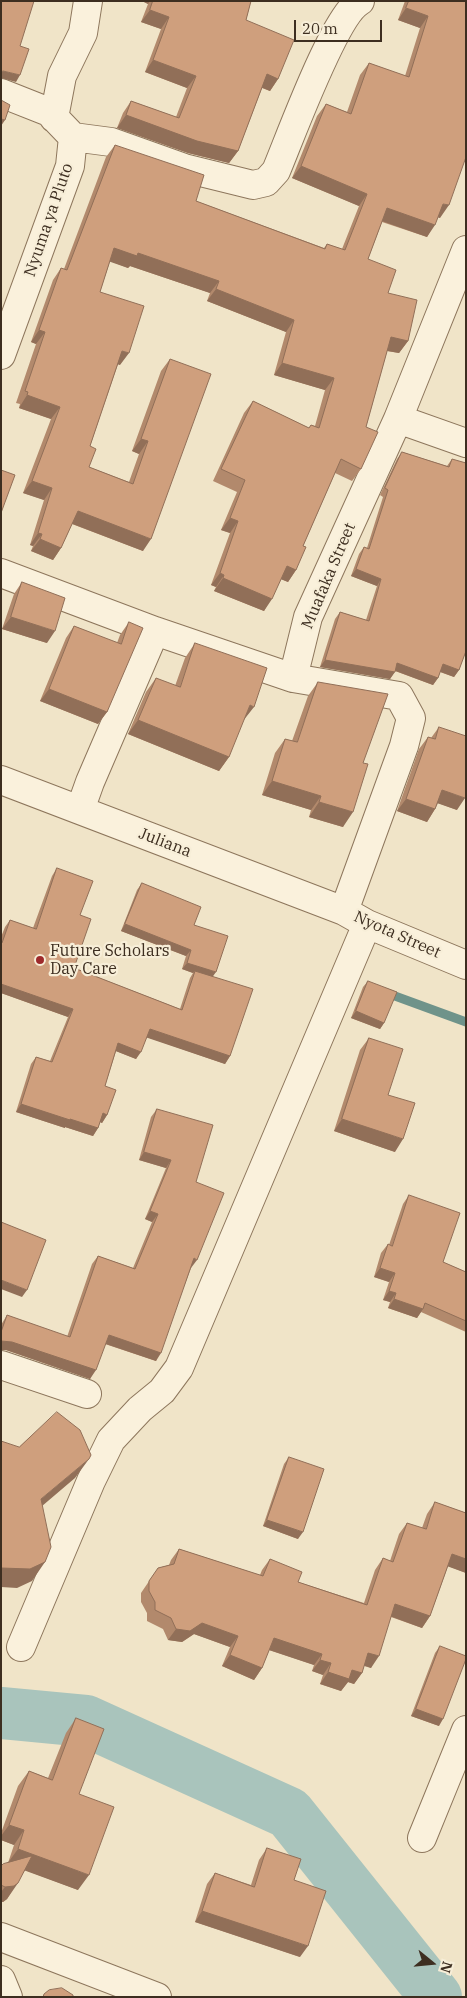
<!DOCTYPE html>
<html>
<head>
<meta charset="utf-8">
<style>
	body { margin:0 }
	#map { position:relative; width:467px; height:1998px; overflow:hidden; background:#f0e4c8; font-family:"IBM Plex Serif",serif }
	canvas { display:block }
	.frame { position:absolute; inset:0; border:2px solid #3d2e20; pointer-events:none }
	.north { position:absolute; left:407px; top:1938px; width:50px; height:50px; -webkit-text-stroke:4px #f7eed8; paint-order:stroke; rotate:107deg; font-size:14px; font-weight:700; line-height:20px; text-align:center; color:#3d2e20 }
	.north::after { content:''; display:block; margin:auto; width:18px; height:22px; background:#3d2e20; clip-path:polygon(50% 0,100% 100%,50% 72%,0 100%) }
	.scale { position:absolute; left:294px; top:20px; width:88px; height:22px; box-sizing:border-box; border:2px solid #3d2e20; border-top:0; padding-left:6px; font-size:15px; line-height:18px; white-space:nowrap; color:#3d2e20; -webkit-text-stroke:4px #f7eed8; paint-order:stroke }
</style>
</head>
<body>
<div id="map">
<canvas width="467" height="1998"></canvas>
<div class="frame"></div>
<div class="north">N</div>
<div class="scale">20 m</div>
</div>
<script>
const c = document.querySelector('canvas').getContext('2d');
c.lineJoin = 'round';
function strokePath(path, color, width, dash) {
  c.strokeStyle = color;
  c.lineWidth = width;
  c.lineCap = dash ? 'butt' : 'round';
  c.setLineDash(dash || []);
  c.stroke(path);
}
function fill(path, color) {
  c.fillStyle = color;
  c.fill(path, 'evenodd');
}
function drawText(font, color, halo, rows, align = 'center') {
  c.font = font + ' "IBM Plex Serif",serif';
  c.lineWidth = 4.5;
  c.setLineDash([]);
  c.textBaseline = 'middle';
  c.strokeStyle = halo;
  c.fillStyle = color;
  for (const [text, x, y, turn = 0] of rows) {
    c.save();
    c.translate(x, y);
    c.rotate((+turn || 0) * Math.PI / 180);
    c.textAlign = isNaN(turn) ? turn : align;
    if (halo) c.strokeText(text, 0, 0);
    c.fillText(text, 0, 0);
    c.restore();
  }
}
strokePath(new Path2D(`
	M384,992l82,30`), '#6f938a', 9);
strokePath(new Path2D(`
	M1,1713l85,8 203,92 147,184`), '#a9c4bc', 52);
const minor = new Path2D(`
	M1,93l48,19 24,25 -3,29 -69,189
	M54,118l8,-42 21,-43 5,-32
	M73,137l38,5 73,26 69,17 13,-3 10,-11c14,-33 58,-155 84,-170
	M398,419l68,24
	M1,573l154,58 138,47
	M1,780l343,131 23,13 99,41
	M80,810l10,-28 65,-151
	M344,911l60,-165 7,-28 -12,-22 -106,-18 15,-61 90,-198 68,-169
	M1,1365l86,29
	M21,1647l70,-166 20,-41 29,-31 22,-18 17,-23 188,-444
	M422,1838l44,-108
	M1,1937l156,60
	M1,1980l7,17`);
strokePath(minor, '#8d765c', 30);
strokePath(minor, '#faf1dc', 28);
fill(new Path2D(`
	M142,1h109l-5,19 32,59 -8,12 -8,-3 -24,63 -9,12 -41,-10 -71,-25 6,-15 8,-12 45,16 11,-29 -42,-16 16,-43 -20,-7 7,-18z
	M405,1h61l-26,217 -2,-1 -11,20 -45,-15 -14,37 20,34 20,48 -9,12 -12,-2 -21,76 -5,42 -9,12 -17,-8 -32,73 -7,24 -8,12 -7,-3 -17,32 -50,-20 2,-4 -5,-2 19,-52 -9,-3 16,-38 -24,-11 31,-68 9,-12 56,27 2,-3 4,1 10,-36 -51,-15 12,-43 -79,-31 3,-8 -80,-27 -2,2 -18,-7 -10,31 20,73 -2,-1 -28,82 -1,21 40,15 10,-28 -7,-3 29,-80 9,-12 -27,192 -71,-27 -11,24 -8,12 -22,-9 2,-5 -3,-1 14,-45 -21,-7 28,-74 -32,-11 1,-4 -4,-1 20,-59 -5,-2 22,-62 8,-12 3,1 42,-112 9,-12 81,56 128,47 3,-4 15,5 17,-43 -67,-28 25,-62 9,-12 21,8 13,-37 9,-12 36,13 15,-48 -22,-8z
	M402,452l45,14 5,-7 12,197 -5,14 -5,7 -14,-5 -2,6 -5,7 -38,-14 -5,8 -70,-12 15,-48 5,-7 26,8 11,-34 -26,-10 8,-22 5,-7 3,1 16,-51 -3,-2 17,-36z
	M22,582l25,61 -45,-14 12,-35z
	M129,622l-22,90 -9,12 -58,-23 26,-63 8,-12 43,17 3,-8z
	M195,643l34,114 -10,14 -91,-37 18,-42 10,-14 19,8 10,-28z
	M318,682l45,81 -20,64 -34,-10 2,-7 -49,-15 13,-42 10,-14 7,2 16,-45z
	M439,727l18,83 -19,-7 -3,6 -8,13 -30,-11 22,-62 9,-12 3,1z
	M57,868l23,47 -6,53 106,41 10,-31 3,-5 -11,-4 4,-13 -65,-25 16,-41 5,-7 52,42 19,51 17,80 -5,8 -78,-27 -11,22 -20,-8 -11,35 2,29 -5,8 -2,-1 -2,6 -5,8 -28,-9v1l-49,-16 15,-48 5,-7 14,4 18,-44 -67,-24v-56l4,-10 5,-7 23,8 19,-52z
	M368,981l16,42 -4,6 -29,-11 12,-31z
	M369,1038l19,57 7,57 -61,-21 26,-81z
	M157,1109l39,73 -5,86 -35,93 -51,-17 -15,35 -84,-29h-5v-25l6,-10 60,22 25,-73 6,-8 35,12 19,-46 -7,-3 21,-51 -27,-8 12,-43z
	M409,1195l34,67 23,10v60l-45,-20 -4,6 -29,-10 2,-6 -7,-2 6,-18 -15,-5 7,-24 7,-9 1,1 14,-41z
	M289,1457l9,82 -35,-13 21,-62z
	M435,1502l31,11v60l-18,-7 -18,50 -8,12 -31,-11 -20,51 -7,-2 -2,7 -8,11 -6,-2 -7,9 -21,-7 3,-9 -11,-4 2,-6 -45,-15 -7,18 -8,12 -32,-14 8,-19 -36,-13 -12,8 -14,-2 -5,-11 -16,-8v-8l-6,-11v-9l17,-25 11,-3 2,-5 8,-11 81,26 2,-5 8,-11 28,23 66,21 11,-33 8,-12 7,3 9,-27 8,-11 15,5 5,-14z
	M440,1646l-1,80 -28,-10 24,-63z
	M76,1718l3,76 -1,96 -53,-20 -18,29 -4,3h-2v-36l7,-3 6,-18 -13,-5v-7l17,-47 11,-15 19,7 18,-45z
	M267,1848l27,32 6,77 -105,-35 12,-38 8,-11 36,12 8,-25z`), '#b2896c');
fill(new Path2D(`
	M142,1h8l-2,3z
	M406,8l22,8 -8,12 -22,-8z
	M150,10l19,7 -8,12 -20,-7z
	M153,60l43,16 -9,12 -42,-16z
	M3,71l17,4 -4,7 -15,-4v-6z
	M267,74l11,5 -8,12 -12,-5z
	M126,115l112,36 -9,12 -41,-10 -71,-25z
	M1,119l4,1 -4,6z
	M301,166l66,28 -8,12 -67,-28z
	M443,204l6,1 -9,13 -6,-2z
	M387,208l48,17 -8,12 -48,-17z
	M114,248l24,5 81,28 -9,12 -80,-27 -2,2 -23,-8z
	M216,289l78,31 -8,12 -79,-31z
	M39,330l6,2 -9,12 -5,-2z
	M391,337l17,4 -9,12 -17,-3z
	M122,351l7,2 -9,12 -6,-2z
	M282,363l52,15 -9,12 -51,-15z
	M27,395l33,12 -9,12 -32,-11z
	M141,439l7,2 -9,13 -7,-3z
	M32,481l20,7 -8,12 -21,-7z
	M78,511l73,28 -8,12 -73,-28z
	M230,518l8,3 -8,12 -9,-3z
	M38,533l4,1 -9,12 -3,-1z
	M40,539l21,9 -8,12 -22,-9z
	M287,566l9,4 -8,12 -10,-4z
	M356,569l25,10 -4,7 -26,-10z
	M220,573l4,2 -8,12 -5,-2z
	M223,578l49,21 -8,12 -50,-20z
	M11,617l44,14 -8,12 -45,-14z
	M325,660l70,12 -5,7 -70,-12z
	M397,663l41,15 -5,7 -40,-15z
	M443,664l16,6 -5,7 -16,-6z
	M49,689l58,23 -9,12 -58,-23z
	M250,705l4,2 -11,14z
	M138,720l91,37 -10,14 -91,-37z
	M272,781l49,15 -10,14 -49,-15z
	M442,790l23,8 -8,12 -23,-8z
	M406,799l29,10 -8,13 -30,-11z
	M319,802l34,10 -10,15 -34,-10z
	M125,924l66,26 -5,6 -65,-25z
	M187,963l29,9 -5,7 -16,-8 -2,2 -11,-4z
	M1,984l72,25 -5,8 -67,-24z
	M356,1011l28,12 -4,6 -29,-11z
	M150,1029l80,27 -5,8 -80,-27z
	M118,1043l23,9 -5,7 -23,-9z
	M21,1104l49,15 28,9 -5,8 -28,-9v1l-49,-16z
	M103,1113l4,2 -5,8 -4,-2z
	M342,1119l61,20 -8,13 -61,-21z
	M144,1152l27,8 -5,8 -27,-8z
	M150,1211l8,3 -6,8 -7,-3z
	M194,1258l3,2 -6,8 -3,-1z
	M380,1268l15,5 -6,9 -15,-5z
	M1,1280l26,10 -5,7 -21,-8z
	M389,1291l7,2 -6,9 -7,-2z
	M394,1299l29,10 -6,9 -29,-10z
	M109,1335l52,18 -5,8 -53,-18z
	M1,1341l11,1 84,28 -6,9 -84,-29h-5z
	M89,1459l-14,19 -47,40 13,-19z
	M267,1520l36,12 -5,7 -35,-13z
	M452,1554l14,5v14l-22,-8z
	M45,1562l-13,19 -15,7 -16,-1v-19z
	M395,1604l35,12 -8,12 -35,-13z
	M202,1623l36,13 -8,11 -36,-13 -12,8 -14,-2 8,-11z
	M274,1638l48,16 -8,11 -48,-16z
	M368,1653l11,3 -8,12 -11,-4z
	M230,1655l32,13 -8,12 -32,-14z
	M320,1660l11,3 -8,12 -11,-4z
	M352,1670l10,3 -8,11 -6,-2 -7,9 -21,-7 8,-12z
	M416,1709l27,10 -4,7 -28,-10z
	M9,1825l15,5 -10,15 -13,-5v-4z
	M18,1849l71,26 -11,15 -71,-26z
	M18,1883l-11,16 -4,3h-2v-10l4,-5z
	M202,1911l106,35 -8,11 -105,-35z`), '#916f58');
const building = new Path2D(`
	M1,1h33l-14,45 9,3 -9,26 -17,-4 -2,1z
	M153,1h98l-5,19 48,20 -16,39 -11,-5 -29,77 -41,-10 -71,-26 5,-14 48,17 17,-42 -43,-16 16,-43 -19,-7z
	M409,1h57v156l-17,48 -6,-1 -8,21 -48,-17 -19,51 28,11 -8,23 29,7 -9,41 -17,-4 -25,90 12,5 -17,37 -20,-10 -38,87 3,1 -10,23 -9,-4 -15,33 -49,-21 1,-3 -4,-2 18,-52 -8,-3 15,-38 -24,-11 32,-68 56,27 2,-3 8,3 15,-50 -52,-15 12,-43 -78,-31 3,-8 -81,-28 -1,3 -23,-8 -14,44 44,14 -15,47 -7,-2 -32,95 6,3 -7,18 44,17 15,-43 -7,-2 29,-80 41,15 -60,165 -73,-28 -17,37 -21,-9 2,-5 -4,-1 14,-45 -20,-7 28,-74 -33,-12 1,-3 -3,-1 20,-59 -6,-2 22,-62 6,2 48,-125 89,30 -8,26 129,48 2,-5 18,6 22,-56 -66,-28 25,-62 25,10 18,-51 40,14 19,-61 -22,-8z
	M1,100l9,5 -5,15 -4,-1z
	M402,452l47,15 3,-8 14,4v188l-7,19 -16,-6 -5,14 -41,-15 -2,9 -70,-12 15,-48 29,9 12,-42 -25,-10 8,-22 5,2 19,-59 -3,-2z
	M1,470l14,5 -14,38z
	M22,582l43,16 -10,33 -44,-14z
	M129,622l14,6 -36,84 -58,-23 25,-63 47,18z
	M195,643l72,25 -13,39 -4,-2 -21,52 -91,-37 18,-42 24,9z
	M318,682l70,12 -25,69 5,1 -15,48 -34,-10 2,-6 -49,-15 13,-42 12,3z
	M439,727l27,9v61l-1,1 -23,-8 -7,19 -29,-10 22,-62 7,2z
	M57,868l36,13 -13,34 11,4 -17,49 108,42 13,-39 58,18 -23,67 -80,-27 -9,23 -23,-9 -13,43 11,4 -9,25 -4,-2 -5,15 -28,-9v1l-49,-16 15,-47 16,5 21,-53 -72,-25v-42l1,1 8,-23 26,9z
	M142,883l59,24 -7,18 34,11 -12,36 -29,-9 4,-13 -66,-26z
	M368,981l29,11 -13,31 -28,-12z
	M369,1038l34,11 -15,46 27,8 -12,36 -61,-20z
	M157,1109l56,16 -17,57 28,11 -27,67 -3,-2 -33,95 -52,-18 -13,35 -84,-28 -11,-1v-9l6,-17 63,22 28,-81 37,13 23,-55 -8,-3 21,-51 -27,-8z
	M409,1195l51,18 -17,49 23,10v49l-41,-18 -2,6 -29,-10 2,-6 -7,-2 6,-18 -15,-5 8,-24 4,2z
	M1,1222l45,18 -19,50 -26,-10z
	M57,1412l23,18 11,25 -2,4 -48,40 10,48 -6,15 -15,7 -29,-1v-127l18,6z
	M289,1457l35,12 -21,63 -36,-12z
	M435,1502l31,11v46l-14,-5 -22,62 -35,-12 -16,52 -11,-3 -6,20 -10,-3 -3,9 -21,-7 3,-9 -11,-3 2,-6 -48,-16 -12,30 -32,-13 8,-19 -36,-13 -12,8 -14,-2 -5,-11 -16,-8v-8l-6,-11v-10l9,-13 16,-4 5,-15 84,27 7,-17 32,13 -4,10 69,23 16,-47 10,4 14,-39 19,6z
	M440,1646l26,10v3l-23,60 -27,-10z
	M76,1718l28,11 -25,65 35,13 -25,68 -71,-26 6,-19 -15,-5 20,-54 23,9z
	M267,1848l34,11 -7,21 32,11 -18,55 -106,-35 13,-38 39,14z
	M32,1856l-14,27 -4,3 -9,1 -4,-2v-19l2,-2z
	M62,1988l11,7v2h-30l1,-3 5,-4z`);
fill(building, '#cf9f7d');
strokePath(building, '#916f58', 1);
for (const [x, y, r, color] of [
	[40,960,5,"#9e2a2b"]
]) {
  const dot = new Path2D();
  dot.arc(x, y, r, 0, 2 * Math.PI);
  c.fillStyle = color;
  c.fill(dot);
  strokePath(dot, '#f7eed8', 2);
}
drawText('16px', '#3d2e20', '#f7eed8', [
	["Nyuma ya Pluto",49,220,-71],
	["Muafaka Street",329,576,-67],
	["Juliana",165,843,21],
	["Nyota Street",397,935,24]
]);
drawText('16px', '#3d2e20', '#f7eed8', [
	["Future Scholars",50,951],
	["Day Care",50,969]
], 'left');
</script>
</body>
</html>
